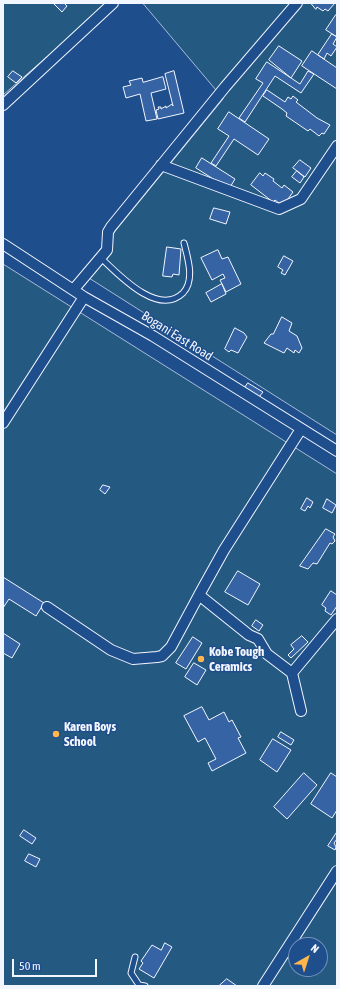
<!DOCTYPE html>
<html>
<head>
<meta charset="utf-8">
<style>
	body { margin:0 }
	#map { position:relative; width:340px; height:989px; overflow:hidden; background:#1f4e8c; font-family:"Asap Condensed",sans-serif }
	canvas { display:block }
	.frame { position:absolute; inset:0; border:4px solid #f2f6ff; pointer-events:none }
	.north { position:absolute; left:288px; top:937px; width:40px; height:40px; box-sizing:border-box; background:#1f4e8c; border:1px solid #7391ba; border-radius:50%; rotate:39deg; font-size:11px; font-weight:700; line-height:16px; text-align:center; color:#f2f6ff }
	.north::after { content:''; display:block; margin:auto; width:14px; height:18px; background:#ffb74d; clip-path:polygon(50% 0,100% 100%,50% 72%,0 100%) }
	.scale { position:absolute; left:12px; top:959px; width:85px; height:18px; box-sizing:border-box; border:2px solid #f2f6ff; border-top:0; padding-left:5px; font-size:12px; line-height:14px; white-space:nowrap; color:#f2f6ff; -webkit-text-stroke:3px #1f4e8c; paint-order:stroke }
</style>
</head>
<body>
<div id="map">
<canvas width="340" height="989"></canvas>
<div class="frame"></div>
<div class="north">N</div>
<div class="scale">50 m</div>
</div>
<script>
const c = document.querySelector('canvas').getContext('2d');
c.lineJoin = 'round';
function fill(path, color) {
  c.fillStyle = color;
  c.fill(path, 'evenodd');
}
function strokePath(path, color, width, dash) {
  c.strokeStyle = color;
  c.lineWidth = width;
  c.lineCap = dash ? 'butt' : 'round';
  c.setLineDash(dash || []);
  c.stroke(path);
}
function drawText(font, color, halo, rows, align = 'center') {
  c.font = font + ' "Asap Condensed",sans-serif';
  c.lineWidth = 3;
  c.setLineDash([]);
  c.textBaseline = 'middle';
  c.strokeStyle = halo;
  c.fillStyle = color;
  for (const [text, x, y, turn = 0] of rows) {
    c.save();
    c.translate(x, y);
    c.rotate((+turn || 0) * Math.PI / 180);
    c.textAlign = isNaN(turn) ? turn : align;
    if (halo) c.strokeText(text, 0, 0);
    c.fillText(text, 0, 0);
    c.restore();
  }
}
const green = new Path2D(`
	M3,3h106l-106,92z
	M143,3h194v432l-256,-162 142,-174z
	M3,264l334,210v512h-334zM296,945h24v24h-24z`);
fill(green, '#245a82');
strokePath(green, '#a8bbd7', 1);
const building = new Path2D(`
	M64,3l3,3 -5,6 -8,-8z
	M311,3h24l-7,8 -3,-2 -2,2 -6,-4 -1,2z
	M336,15l1,1v21l-11,-7z
	M332,34l5,3 -4,7 4,3 -6,9 -4,-3 -3,6 -6,-4z
	M279,46l23,15 -11,17 -22,-18z
	M312,51l25,17v21l-35,-23z
	M267,62l33,22 8,-13 6,3 -13,19 -26,-17 -30,46 -6,-4 24,-35 -7,-4z
	M13,71l9,6 -6,6 -8,-6z
	M174,71l10,42 -26,6 -2,-9 3,-1 -1,-2h3v2l5,-3v2l6,-4 1,2 -8,-32z
	M163,77l3,12 -15,4 6,26 -11,2 -6,-27 -14,4 -3,-11 8,-2 -2,-4 13,-3 1,4z
	M267,90l18,12 3,-5 3,2 2,-3 5,4 -2,2 21,16 13,7 -6,9 -2,-1 -3,3 -9,-7 -2,2 -22,-15 1,-3 -5,-4 -19,-13z
	M229,112l40,27 -11,16 -24,-16 -18,27 -5,-3 18,-27 -11,-7z
	M202,158l33,21 -6,10 -33,-21z
	M300,160l11,8 -6,9 -12,-9z
	M297,171l7,6 -4,6 -8,-6z
	M260,173l3,3 2,-3 9,6 -1,2 9,7 2,-3 9,7 -10,14 -8,-6 -2,2 -22,-17z
	M214,208l16,4 -4,12 -16,-5z
	M167,247l14,2 -2,26 -6,-1 -1,3 -9,-1z
	M218,250l4,9 6,-2 13,27 -15,8 -6,-12 5,-2 -2,-4 -11,6 -11,-22z
	M284,256l9,5 -8,14 -4,-2 2,-3 -5,-3z
	M222,284l4,10 -15,8 -5,-9z
	M282,317l10,6 -3,8 8,5 5,12 -3,5 -4,-3 -1,3 -7,-5 -3,5 -20,-10 7,-9h2z
	M235,328l9,5 3,4 -9,16 -7,-3 -2,2 -4,-3z
	M248,383l15,9 -4,5 -15,-8z
	M103,485l7,2 -5,7 -5,-4z
	M307,498l6,4 -3,6 -2,-2 -3,5 -4,-2z
	M327,499l9,6 -4,8 -9,-5z
	M326,529l9,5 -2,3 2,4 -3,3 -2,-1 -13,21 -4,-1 -5,6 -8,-3z
	M238,571l22,13 -12,21 -23,-13z
	M3,577l41,26 -8,13 -27,-17 -6,9z
	M331,591l6,4v11l-6,9 -6,-4 1,-3 -4,-3z
	M256,620l7,5 -4,6 -7,-5z
	M3,633l17,11 -8,14 -9,-5z
	M302,636l6,6 -17,16 -3,-3 6,-6 -3,-4z
	M193,637l9,6 -16,26 -10,-6z
	M194,663l12,7 -9,15 -12,-8z
	M202,707l7,13 15,-8 5,10 3,-2 9,17 -3,1 8,15 -34,18 -4,-8 8,-4 -11,-21 -7,4 -14,-26z
	M281,732l13,8 -3,5 -13,-8z
	M273,739l18,11 -14,22 -17,-12z
	M304,773l13,12 -30,34 -13,-12z
	M331,773l6,4v33l-5,8 -21,-14z
	M24,830l12,8 -4,6 -12,-8z
	M337,832v7l-3,4 2,4 -1,3 -7,-4z
	M29,854l11,5 -4,8 -11,-6z
	M165,943l7,4 -18,31 -15,-9 4,-6 -2,-2 11,-16 9,5z
	M227,979l10,7h-18z`);
fill(building, '#3563a3');
strokePath(building, '#f2f6ff', 1);
const service = new Path2D(`
	M101,258c18,17 57,59 82,35 12,-13 5,-34 1,-50
	M135,957l-4,16 8,12 6,1`);
const minor = new Path2D(`
	M3,105l110,-102
	M161,165l118,44 22,-10 36,-53
	M3,244l81,53 69,39 184,115
	M74,289l33,-39 1,-18 3,-5 114,-140 72,-84
	M3,423l81,-126
	M301,429l-77,121 -25,45 50,40 9,4 9,15 25,19 45,-54
	M47,607l64,43 22,9 24,-2 5,-1 9,-9 28,-52
	M292,673l9,38
	M263,986l74,-115`);
strokePath(service, '#f2f6ff', 7);
strokePath(minor, '#f2f6ff', 12);
strokePath(service, '#1f4e8c', 5);
strokePath(minor, '#1f4e8c', 10);
for (const [x, y, r, color] of [
	[201,659,4,"#ffb74d"],
	[56,734,4,"#ffb74d"]
]) {
  const dot = new Path2D();
  dot.arc(x, y, r, 0, 2 * Math.PI);
  c.fillStyle = color;
  c.fill(dot);
  strokePath(dot, '#1f4e8c', 1.5);
}
drawText('13px', '#f2f6ff', '#1f4e8c', [
	["Bogani East Road",177,336,32]
]);
drawText('bold 13px', '#f2f6ff', '#1f4e8c', [
	["Kobe Tough",209,652],
	["Ceramics",209,667],
	["Karen Boys",64,727],
	["School",64,742]
], 'left');
</script>
</body>
</html>
